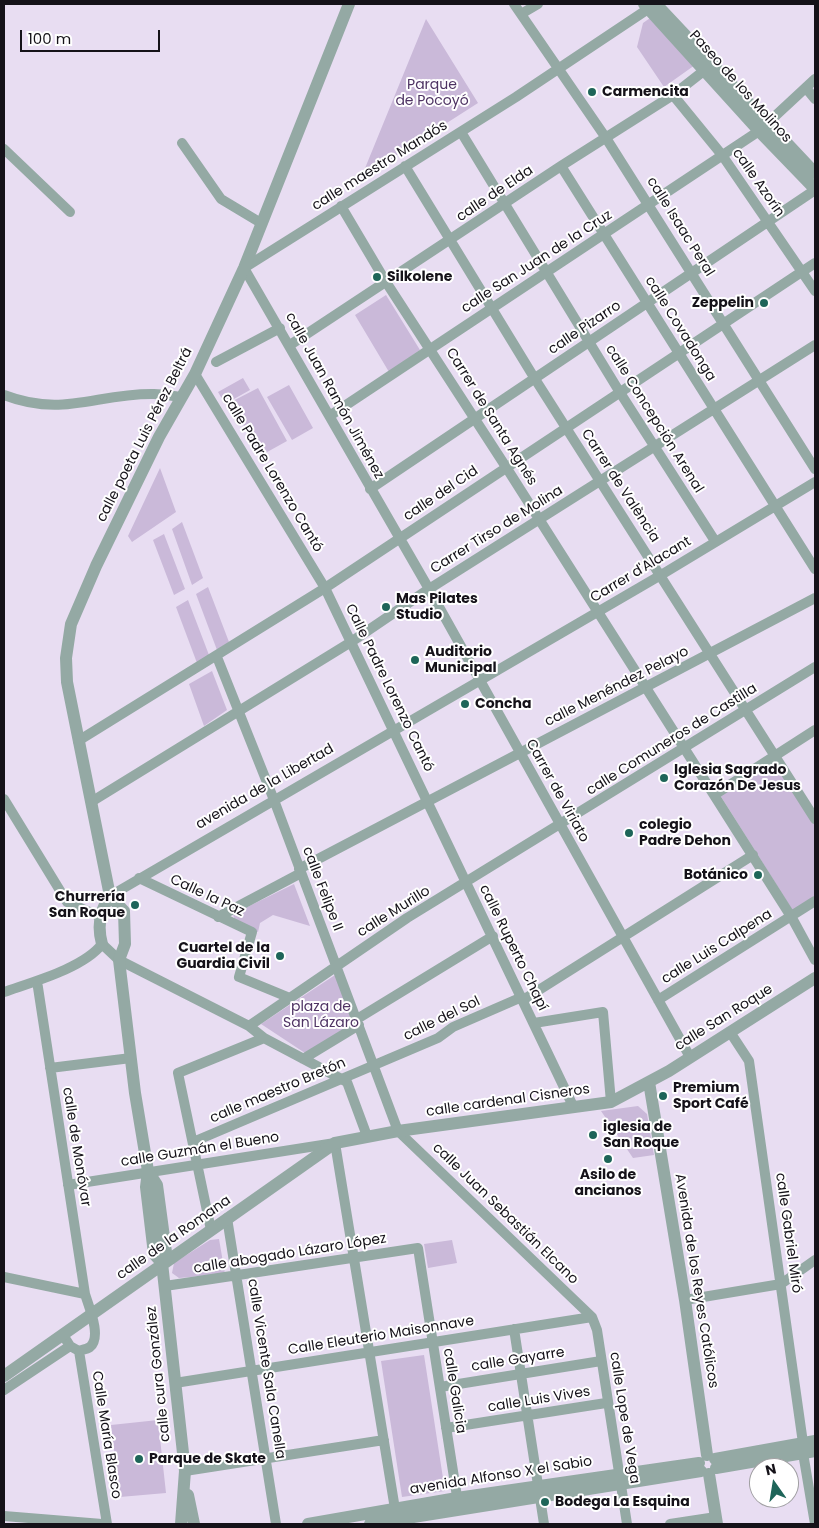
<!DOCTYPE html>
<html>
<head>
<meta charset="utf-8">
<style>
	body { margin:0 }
	#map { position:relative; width:819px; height:1528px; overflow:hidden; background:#e8ddf2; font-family:Poppins,sans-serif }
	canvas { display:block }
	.frame { position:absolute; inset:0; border:5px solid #151219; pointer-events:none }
	.north { position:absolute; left:749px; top:1458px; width:50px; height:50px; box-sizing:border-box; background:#fff; border:1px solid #a1a0a3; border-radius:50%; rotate:347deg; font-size:14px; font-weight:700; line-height:20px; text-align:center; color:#151219 }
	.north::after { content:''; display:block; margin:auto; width:18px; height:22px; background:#1e6559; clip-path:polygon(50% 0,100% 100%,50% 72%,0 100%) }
	.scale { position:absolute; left:20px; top:30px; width:140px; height:22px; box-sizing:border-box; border:2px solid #151219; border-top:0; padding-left:6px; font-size:15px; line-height:18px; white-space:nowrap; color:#151219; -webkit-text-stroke:4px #fff; paint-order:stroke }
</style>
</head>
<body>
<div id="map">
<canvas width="819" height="1528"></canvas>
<div class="frame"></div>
<div class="north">N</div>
<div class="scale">100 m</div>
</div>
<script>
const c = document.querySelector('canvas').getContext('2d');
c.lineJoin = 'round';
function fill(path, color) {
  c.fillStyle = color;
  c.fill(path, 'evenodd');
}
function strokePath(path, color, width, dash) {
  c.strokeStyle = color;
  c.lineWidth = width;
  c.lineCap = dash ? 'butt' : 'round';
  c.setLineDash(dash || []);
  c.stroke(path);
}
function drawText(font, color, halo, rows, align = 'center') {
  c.font = font + ' Poppins,sans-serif';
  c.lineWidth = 4;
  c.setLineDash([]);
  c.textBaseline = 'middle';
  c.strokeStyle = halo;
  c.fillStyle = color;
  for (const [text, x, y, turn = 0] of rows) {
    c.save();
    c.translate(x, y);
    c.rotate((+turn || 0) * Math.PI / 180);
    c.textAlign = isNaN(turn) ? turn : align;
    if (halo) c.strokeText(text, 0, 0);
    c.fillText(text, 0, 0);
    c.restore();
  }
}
fill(new Path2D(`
	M653,16l42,49 -31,22 -27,-40 6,-24z
	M426,19l52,84 -117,75z
	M386,295l34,55 -31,22 -34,-57z
	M243,378l7,12 -25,14 -7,-12z
	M289,385l24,43 -21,12 -25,-43z
	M258,388l29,53 -27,15 -29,-54z
	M160,468l16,44 -44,30 -4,-6z
	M182,522l21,56 -11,7 -20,-56z
	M164,534l21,55 -11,6 -21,-55z
	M208,587l21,55 -12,8 -21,-56z
	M188,600l21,55 -12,8 -21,-56z
	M212,671l15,39 -23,16 -15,-42z
	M774,760l41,65v71l-22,15 -73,-116z
	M294,884l16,42 -37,-11 -13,8 -2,9 -23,-11 -2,-7z
	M335,975l19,50 -49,28 -44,-29z
	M638,1106l9,8 7,41 -21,3 -32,-47z
	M219,1239l6,35 -46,4 -7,-5 2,-10 36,-23z
	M452,1240l5,23 -29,5 -4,-24z
	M424,1355l21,136 -43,6 -21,-136z
	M158,1420l8,73 -46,4 -9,-72z`), '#cab9d9');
strokePath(new Path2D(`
	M514,4l92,134 209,331
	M654,5l-138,92 -272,171 185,321 261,468
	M521,14l17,-10
	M806,88l9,11
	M673,95l49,60 93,136
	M461,132l158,259 96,150
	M182,143l39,56 40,24
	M4,149l66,63
	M405,166l130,213 280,440
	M561,166l254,403
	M341,206l45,76 120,185 286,451 23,42
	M290,345l271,-179 112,-71 37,-29
	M216,362l64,-34
	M195,374l130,214 248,518
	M4,395c60,23 92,-2 150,-1 9,0 18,2 27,3
	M331,415l428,-284 56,-52
	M370,489l445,-299
	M217,657l57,143 124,331 194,186 5,13 30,194
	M78,741l247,-153 490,-325
	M714,795l101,-65
	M4,799l63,103 34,15
	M91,802l260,-160 78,-53 386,-244
	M299,869l516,-271
	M139,878l113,54 -13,45 51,21
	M110,896l551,-321 154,-93
	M218,917l83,-44
	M37,981l48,313c4,13 17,43 5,53 -3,2 -8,3 -11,4l-9,-5 -7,-11
	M4,992c28,-10 80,-24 98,-48l17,16 130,66 15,12 83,44 20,54
	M523,1000l230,-145
	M658,1000l157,-99
	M357,1019l136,-83
	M534,1023l69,-11 8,90
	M249,1026l158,-108 408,-251
	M730,1032l19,29 54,382
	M303,1059l56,-34
	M50,1068l81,-10
	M193,1142l245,-104 15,-11 69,-30
	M68,1185l267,-42 61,372
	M227,1218l49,306
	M211,1230l-33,-157 86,-35
	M4,1277l81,17
	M165,1286l253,-38 40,255
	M685,1300l96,-16 34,-24
	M514,1329l30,195
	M79,1351l28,173
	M175,1383l417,-66
	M440,1387l161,-26
	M4,1390l66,-44
	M446,1428l160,-25
	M803,1453l12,71
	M185,1471l199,-31
	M4,1516l98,8
	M670,1524l46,-7`), '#94a9a4', 10);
strokePath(new Path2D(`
	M644,4l115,127 56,58
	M656,4l159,169
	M110,896l-43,-214 -1,-24 5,-34 25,-58 63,-129 36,-63 49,-106 105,-264
	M110,896l14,15 1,33 -6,16 16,133 13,78 -2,16 8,67 8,9
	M102,944c-5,-18 -2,-34 8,-48
	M649,1082l36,218 22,155
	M148,1171l9,14 9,67 -4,11 23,208 -4,53
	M4,1376l331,-233 63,-12 213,-29 58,-31 146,-93
	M715,1459l100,-18
	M716,1468l99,-17
	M709,1474l8,50
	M188,1495l6,29
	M308,1524l149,-26 242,-35
	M370,1524l331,-53`), '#94a9a4', 12);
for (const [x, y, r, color] of [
	[592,92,5,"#1e6559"],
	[377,277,5,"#1e6559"],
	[764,303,5,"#1e6559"],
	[386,607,5,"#1e6559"],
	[415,660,5,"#1e6559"],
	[465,704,5,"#1e6559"],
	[664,778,5,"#1e6559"],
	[629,833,5,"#1e6559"],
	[758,875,5,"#1e6559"],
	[135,905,5,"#1e6559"],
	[280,956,5,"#1e6559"],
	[663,1096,5,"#1e6559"],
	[593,1135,5,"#1e6559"],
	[608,1159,5,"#1e6559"],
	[139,1459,5,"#1e6559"],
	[545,1502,5,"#1e6559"]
]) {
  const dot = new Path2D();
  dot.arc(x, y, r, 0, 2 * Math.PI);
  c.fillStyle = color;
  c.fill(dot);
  strokePath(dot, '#fff', 2);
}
drawText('14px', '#4e3363', '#fff', [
	["Parque",432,85],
	["de Pocoyó",432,101],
	["plaza de",321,1007],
	["San Lázaro",321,1023]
]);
drawText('14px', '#151219', '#fff', [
	["Paseo de los Molinos",740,87,48],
	["calle maestro Mandós",380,166,-32],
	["calle Azorín",758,183,55],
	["calle de Elda",495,194,-34],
	["calle Isaac Peral",680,227,58],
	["calle San Juan de la Cruz",537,262,-33],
	["calle Pizarro",585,328,-34],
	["calle Covadonga",680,329,58],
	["calle Juan Ramón Jiménez",334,396,61],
	["Carrer de Santa Agnés",491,417,58],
	["calle Concepción Arenal",654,419,58],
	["calle poeta Luis Pérez Beltrá",145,435,-63],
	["calle Padre Lorenzo Cantó",272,473,59],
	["Carrer de València",620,486,57],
	["calle del Cid",441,494,-34],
	["Carrer Tirso de Molina",497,530,-32],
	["Carrer d'Alacant",641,570,-31],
	["calle Menéndez Pelayo",617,687,-27],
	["Calle Padre Lorenzo Cantó",389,688,64],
	["calle Comuneros de Castilla",672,740,-32],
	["avenida de la Libertad",265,787,-30],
	["Carrer de Viriato",557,791,61],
	["calle Felipe II",322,889,69],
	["Calle la Paz",207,896,25],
	["calle Murillo",394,912,-32],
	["calle Luis Calpena",717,947,-32],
	["calle Ruperto Chapí",513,948,64],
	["calle San Roque",724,1018,-32],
	["calle del Sol",442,1019,-26],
	["calle maestro Bretón",278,1091,-23],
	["calle cardenal Cisneros",508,1101,-8],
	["calle de Monóvar",76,1147,81],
	["calle Guzmán el Bueno",200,1150,-9],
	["calle Juan Sebastián Elcano",505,1214,44],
	["calle Gabriel Miró",788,1233,82],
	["calle de la Romana",174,1238,-35],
	["calle abogado Lázaro López",290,1254,-9],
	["Avenida de los Reyes Católicos",696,1281,81],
	["Calle Eleuterio Maisonnave",381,1336,-9],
	["calle Gayarre",518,1360,-9],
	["calle Vicente Sala Canella",266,1369,81],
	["calle cura González",159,1374,-96],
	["calle Galicia",454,1391,81],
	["calle Luis Vives",539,1400,-9],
	["calle Lope de Vega",624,1418,81],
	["Calle María Blasco",106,1435,81],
	["avenida Alfonso X el Sabio",501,1476,-9]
]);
drawText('bold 14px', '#151219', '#fff', [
	["Carmencita",602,92],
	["Silkolene",387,277],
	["Zeppelin",754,303,"right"],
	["Mas Pilates",396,599],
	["Studio",396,615],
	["Auditorio",425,652],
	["Municipal",425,668],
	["Concha",475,704],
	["Iglesia Sagrado",674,770],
	["Corazón De Jesus",674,786],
	["colegio",639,825],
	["Padre Dehon",639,841],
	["Botánico",748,875,"right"],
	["Churrería",125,897,"right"],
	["San Roque",125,913,"right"],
	["Cuartel de la",270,948,"right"],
	["Guardia Civil",270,964,"right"],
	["Premium",673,1088],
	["Sport Café",673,1104],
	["iglesia de",603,1127],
	["San Roque",603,1143],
	["Asilo de",608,1175,"center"],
	["ancianos",608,1191,"center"],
	["Parque de Skate",149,1459],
	["Bodega La Esquina",555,1502]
], 'left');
</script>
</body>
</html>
